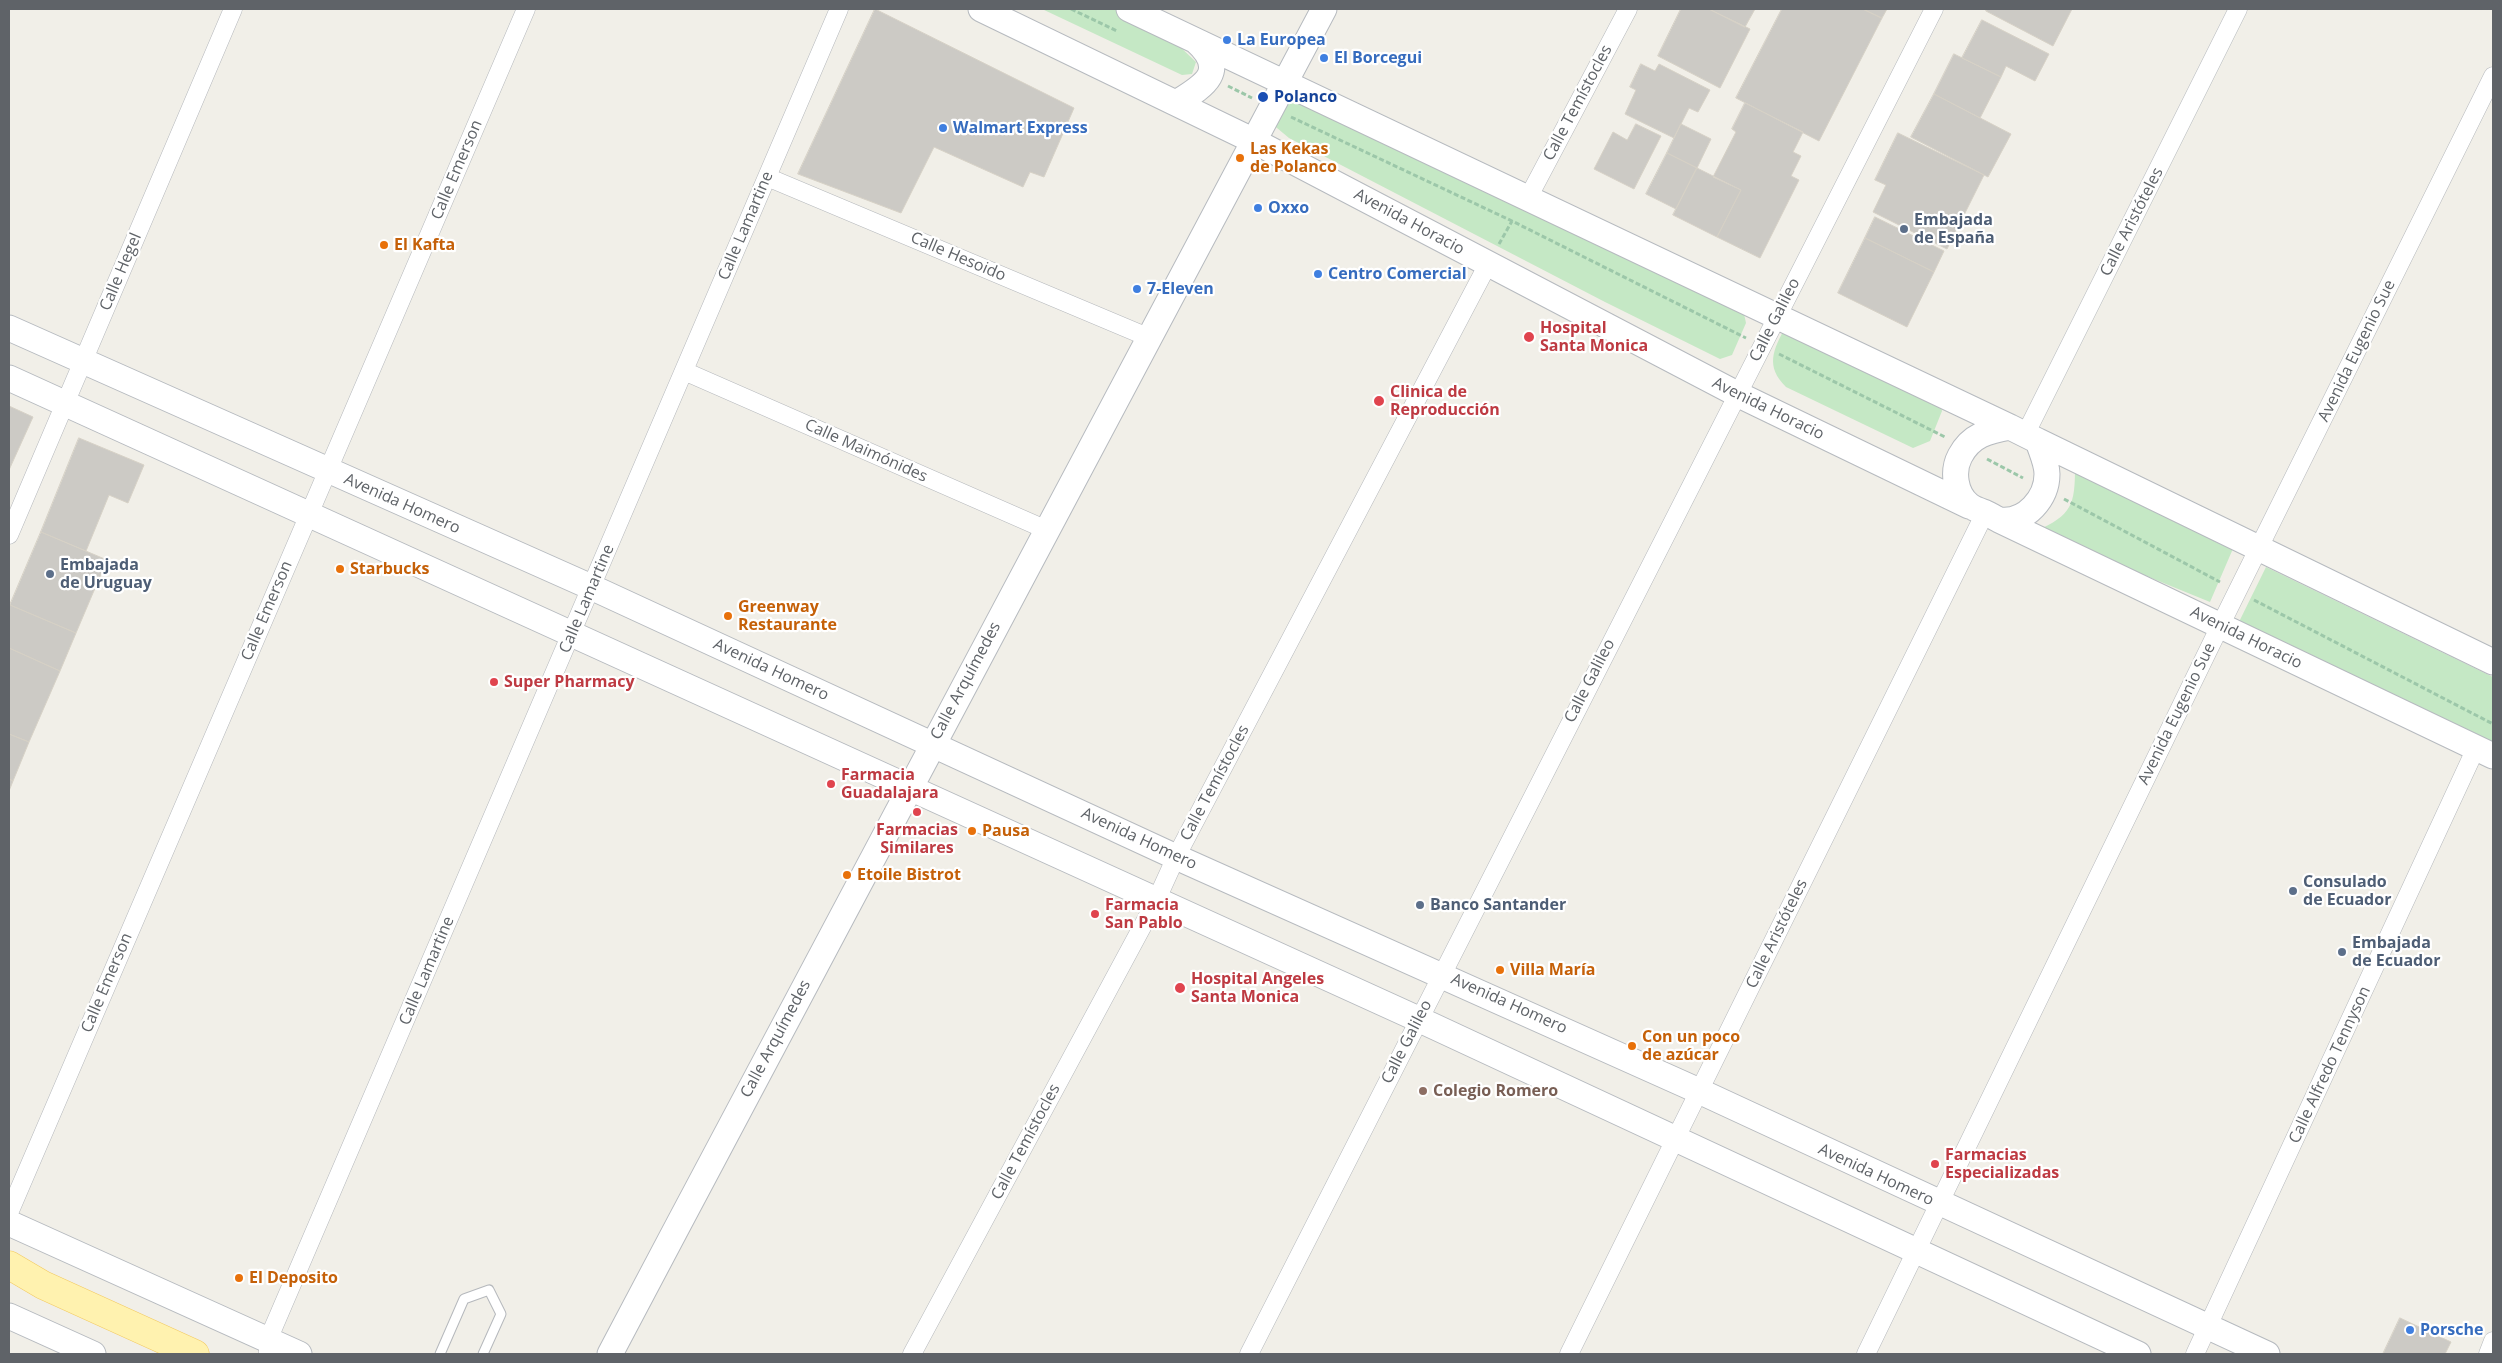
<!DOCTYPE html>
<html>
<head>
<meta charset="utf-8">
<style>
	body { margin:0 }
	#map { position:relative; width:2502px; height:1363px; overflow:hidden; background:#f1efe8; font-family:"Open Sans",sans-serif }
	canvas { display:block }
	.frame { position:absolute; inset:0; border:10px solid #5f6368; pointer-events:none }
</style>
</head>
<body>
<div id="map">
<canvas width="2502" height="1363"></canvas>
<div class="frame"></div>
</div>
<script>
const c = document.querySelector('canvas').getContext('2d');
c.lineJoin = 'round';
function fill(path, color) {
  c.fillStyle = color;
  c.fill(path, 'evenodd');
}
function strokePath(path, color, width, dash) {
  c.strokeStyle = color;
  c.lineWidth = width;
  c.lineCap = dash ? 'butt' : 'round';
  c.setLineDash(dash || []);
  c.stroke(path);
}
function drawText(font, color, halo, rows, align = 'center') {
  c.font = font + ' "Open Sans",sans-serif';
  c.lineWidth = 4.5;
  c.setLineDash([]);
  c.textBaseline = 'middle';
  c.strokeStyle = halo;
  c.fillStyle = color;
  for (const [text, x, y, turn = 0] of rows) {
    c.save();
    c.translate(x, y);
    c.rotate((+turn || 0) * Math.PI / 180);
    c.textAlign = isNaN(turn) ? turn : align;
    if (halo) c.strokeText(text, 0, 0);
    c.fillText(text, 0, 0);
    c.restore();
  }
}
fill(new Path2D(`
	M1042,9h77l56,33 21,20 -4,12 -10,1z
	M1285,92l458,217 3,14 -14,32 -12,4 -115,-57 -316,-164 -18,-15z
	M1786,326l152,68 4,17 -12,30 -17,7 -127,-61c-21,-21 -13,-37 0,-61z
	M2075,467l160,77 -25,58 -174,-71c36,-16 39,-26 39,-64z
	M2266,567l227,110v74l-257,-123z`), '#c5e8c5');
const building = new Path2D(`
	M875,9l199,99 -30,69 -14,-5 -7,15 -89,-40 -33,66 -103,-39z
	M1681,9h28l41,20 -30,59 -62,-32z
	M1709,9h46l-10,18z
	M1782,9h81l19,9 -63,123 -83,-43z
	M1863,9h24l-5,9z
	M1987,9h85l-19,37 -67,-35z
	M1982,20l67,34 -14,27 -29,-15 -5,11 -39,-19z
	M1954,54l47,23 -21,41 -46,-24z
	M1641,64l14,7 4,-7 51,26 -12,22 -9,-4 -15,30 -49,-24 11,-24 -6,-3z
	M1934,94l77,40 -23,43 -77,-40z
	M1745,103l58,29 -10,20 8,4 -10,20 8,4 -39,78 -43,-21 24,-47 -28,-13 23,-45 -4,-3z
	M1636,124l25,12 -27,53 -40,-20 19,-37 14,8z
	M1681,124l30,15 -14,29 -30,-15z
	M1898,133l86,42 -37,74 -74,-37 13,-27 -11,-5z
	M1667,153l30,15 -21,41 -30,-15z
	M1697,168l44,22 -24,47 -44,-22z
	M1875,217l69,34 -10,21 -69,-34z
	M1865,238l69,34 -27,55 -69,-34z
	M9,406l24,11 -24,53z
	M79,438l65,27 -16,38 -19,-8 -23,56 -45,-19z
	M41,532l66,28 -31,73 -66,-28z
	M10,605l66,28 -16,38 -51,-23z
	M9,648l51,23 -31,71 -20,-8z
	M9,734l20,8 -16,39 -4,-2z
	M9,779l4,2 -4,10z
	M2400,1318l51,24 -6,12h-62z`);
fill(building, '#cccac5');
strokePath(building, '#d6d1c6', 1);
const lane = new Path2D(`
	M440,1354l24,-55 25,-9 12,24 -18,40`);
const street = new Path2D(`
	M767,177l383,161
	M1528,198l100,-189
	M684,371l363,159
	M2025,435l213,-426
	M9,535l224,-526
	M9,1213l517,-1204
	M268,1354v-14l571,-1331
	M912,1354l244,-453 20,-44 312,-593
	M1249,1354l685,-1345
	M1569,1354l416,-841
	M1866,1354l354,-728 273,-550
	M2195,1354l281,-606
	M2488,1354l5,-13`);
const secondary = new Path2D(`
	M981,9l273,132 483,253 232,112
	M1129,9c293,142 589,277 881,418
	M1176,103c26,-16 54,-31 20,-62
	M9,328l582,259 585,270 523,234 568,263
	M9,378l1409,641 720,335
	M2010,427l28,14c3,10 9,22 9,33 0,24 -21,49 -47,46 -4,-1 -9,-5 -14,-7 -5,-2 -12,-4 -17,-8 -14,-11 -17,-34 -9,-49 11,-21 28,-25 50,-29z
	M2038,441l455,221
	M1999,520l494,236
	M9,1223l290,131
	M9,1316l84,38
	M610,1354c237,-449 476,-897 714,-1345`);
const primary = new Path2D(`
	M9,1265l34,20 152,69`);
strokePath(lane, '#b5b8bc', 11);
strokePath(street, '#b5b8bc', 19);
strokePath(secondary, '#b6babf', 27);
strokePath(primary, '#f2c960', 29);
strokePath(new Path2D(`
	M1071,9l46,22
	M1228,86l24,12
	M1291,117l221,104 234,117
	M1499,244l13,-23
	M1779,354l166,83
	M1987,459l36,19
	M2064,499l156,83
	M2254,600l239,124`), '#9cc7a9', 3, [5, 2.5]);
strokePath(lane, '#fff', 9);
strokePath(street, '#fff', 18);
strokePath(secondary, '#fff', 25);
strokePath(primary, '#fff2af', 28);
for (const [x, y, r, color] of [
	[1227,40,5,"#3f7fe0"],
	[1324,58,5,"#3f7fe0"],
	[1263,97,6,"#1a4fb4"],
	[943,128,5,"#3f7fe0"],
	[1240,158,5,"#e8710a"],
	[1258,208,5,"#3f7fe0"],
	[1904,229,5,"#5c6f8a"],
	[384,245,5,"#e8710a"],
	[1318,274,5,"#3f7fe0"],
	[1137,289,5,"#3f7fe0"],
	[1529,337,6,"#e0444e"],
	[1379,401,6,"#e0444e"],
	[340,569,5,"#e8710a"],
	[50,574,5,"#5c6f8a"],
	[728,616,5,"#e8710a"],
	[494,682,5,"#e0444e"],
	[831,784,5,"#e0444e"],
	[917,812,5,"#e0444e"],
	[972,831,5,"#e8710a"],
	[847,875,5,"#e8710a"],
	[2293,891,5,"#5c6f8a"],
	[1420,905,5,"#5c6f8a"],
	[1095,914,5,"#e0444e"],
	[2342,952,5,"#5c6f8a"],
	[1500,970,5,"#e8710a"],
	[1180,988,6,"#e0444e"],
	[1632,1046,5,"#e8710a"],
	[1423,1091,5,"#8d6e63"],
	[1935,1164,5,"#e0444e"],
	[239,1278,5,"#e8710a"],
	[2410,1330,5,"#3f7fe0"]
]) {
  const dot = new Path2D();
  dot.arc(x, y, r, 0, 2 * Math.PI);
  c.fillStyle = color;
  c.fill(dot);
  strokePath(dot, '#fff', 2);
}
drawText('bold 16px', '#366cbe', '#fff', [
	["La Europea",1237,40],
	["El Borcegui",1334,58],
	["Walmart Express",953,128],
	["Oxxo",1268,208],
	["Centro Comercial",1328,274],
	["7-Eleven",1147,289],
	["Porsche",2420,1330]
], 'left');
drawText('bold 16px', '#164399', '#fff', [
	["Polanco",1274,97]
], 'left');
drawText('16px', '#5f6368', '#fff', [
	["Calle Temístocles",1578,103,-62],
	["Calle Emerson",457,170,-67],
	["Avenida Horacio",1409,222,28],
	["Calle Aristóteles",2132,222,-63],
	["Calle Lamartine",746,226,-67],
	["Calle Hesoido",958,257,23],
	["Calle Hegel",121,272,-67],
	["Calle Galileo",1775,320,-63],
	["Avenida Eugenio Sue",2357,351,-64],
	["Avenida Horacio",1768,409,26],
	["Calle Maimónides",866,451,24],
	["Avenida Homero",402,504,24],
	["Calle Lamartine",587,599,-67],
	["Calle Emerson",267,611,-67],
	["Avenida Horacio",2246,638,26],
	["Avenida Homero",771,670,25],
	["Calle Arquímedes",966,681,-62],
	["Calle Galileo",1590,681,-63],
	["Avenida Eugenio Sue",2177,714,-64],
	["Calle Temístocles",1215,783,-62],
	["Avenida Homero",1139,839,25],
	["Calle Aristóteles",1777,934,-64],
	["Calle Lamartine",427,971,-67],
	["Calle Emerson",107,983,-67],
	["Avenida Homero",1509,1004,24],
	["Calle Arquímedes",776,1039,-62],
	["Calle Galileo",1407,1042,-63],
	["Calle Alfredo Tennyson",2330,1065,-65],
	["Calle Temístocles",1026,1142,-62],
	["Avenida Homero",1876,1175,25]
]);
drawText('bold 16px', '#c56008', '#fff', [
	["Las Kekas",1250,149],
	["de Polanco",1250,167],
	["El Kafta",394,245],
	["Starbucks",350,569],
	["Greenway",738,607],
	["Restaurante",738,625],
	["Pausa",982,831],
	["Etoile Bistrot",857,875],
	["Villa María",1510,970],
	["Con un poco",1642,1037],
	["de azúcar",1642,1055],
	["El Deposito",249,1278]
], 'left');
drawText('bold 16px', '#4e5e75', '#fff', [
	["Embajada",1914,220],
	["de España",1914,238],
	["Embajada",60,565],
	["de Uruguay",60,583],
	["Consulado",2303,882],
	["de Ecuador",2303,900],
	["Banco Santander",1430,905],
	["Embajada",2352,943],
	["de Ecuador",2352,961]
], 'left');
drawText('bold 16px', '#be3a42', '#fff', [
	["Hospital",1540,328],
	["Santa Monica",1540,346],
	["Clinica de",1390,392],
	["Reproducción",1390,410],
	["Super Pharmacy",504,682],
	["Farmacia",841,775],
	["Guadalajara",841,793],
	["Farmacias",917,830,"center"],
	["Similares",917,848,"center"],
	["Farmacia",1105,905],
	["San Pablo",1105,923],
	["Hospital Angeles",1191,979],
	["Santa Monica",1191,997],
	["Farmacias",1945,1155],
	["Especializadas",1945,1173]
], 'left');
drawText('bold 16px', '#785e54', '#fff', [
	["Colegio Romero",1433,1091]
], 'left');
</script>
</body>
</html>
